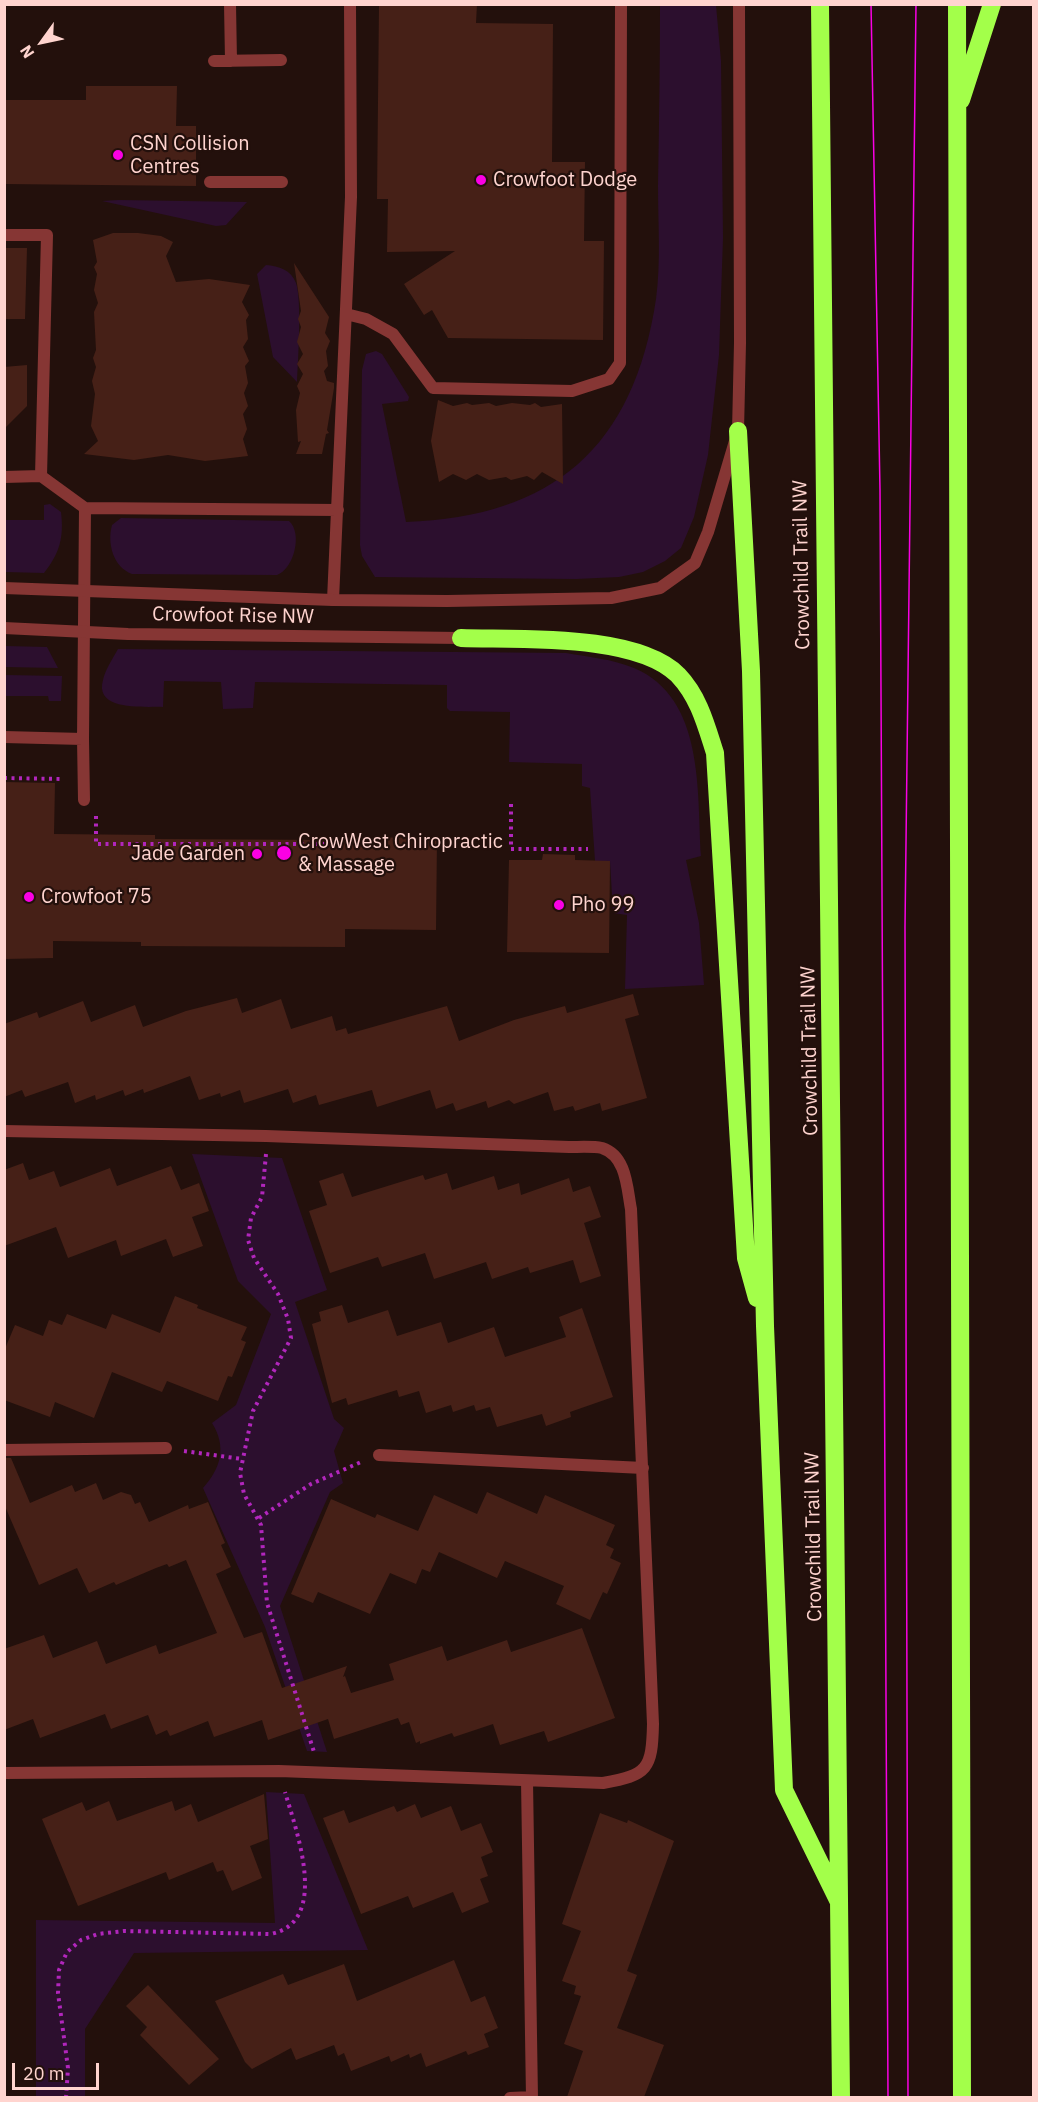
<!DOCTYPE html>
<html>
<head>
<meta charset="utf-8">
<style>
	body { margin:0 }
	#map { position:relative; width:1038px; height:2102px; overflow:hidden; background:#23100c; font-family:"IBM Plex Sans",sans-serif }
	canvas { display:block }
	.frame { position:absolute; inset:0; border:6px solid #ffd4cf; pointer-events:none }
	.north { position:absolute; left:12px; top:12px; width:60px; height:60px; -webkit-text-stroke:4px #23100c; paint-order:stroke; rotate:237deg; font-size:16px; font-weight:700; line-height:24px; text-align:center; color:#ffd4cf }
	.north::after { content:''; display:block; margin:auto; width:21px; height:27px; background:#ffd4cf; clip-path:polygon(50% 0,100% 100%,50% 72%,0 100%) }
	.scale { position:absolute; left:12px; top:2063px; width:87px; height:27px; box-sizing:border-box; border:3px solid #ffd4cf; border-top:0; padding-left:8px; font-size:18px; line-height:21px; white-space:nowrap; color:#ffd4cf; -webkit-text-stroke:4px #23100c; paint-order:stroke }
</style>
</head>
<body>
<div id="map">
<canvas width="1038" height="2102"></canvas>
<div class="frame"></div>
<div class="north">N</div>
<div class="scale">20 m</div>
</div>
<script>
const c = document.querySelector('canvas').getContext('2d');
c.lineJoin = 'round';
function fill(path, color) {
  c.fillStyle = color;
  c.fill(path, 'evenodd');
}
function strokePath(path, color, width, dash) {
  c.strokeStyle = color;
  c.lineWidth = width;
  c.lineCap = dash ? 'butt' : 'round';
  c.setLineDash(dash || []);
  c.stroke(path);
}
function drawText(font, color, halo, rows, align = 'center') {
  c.font = font + ' "IBM Plex Sans",sans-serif';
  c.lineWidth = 4.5;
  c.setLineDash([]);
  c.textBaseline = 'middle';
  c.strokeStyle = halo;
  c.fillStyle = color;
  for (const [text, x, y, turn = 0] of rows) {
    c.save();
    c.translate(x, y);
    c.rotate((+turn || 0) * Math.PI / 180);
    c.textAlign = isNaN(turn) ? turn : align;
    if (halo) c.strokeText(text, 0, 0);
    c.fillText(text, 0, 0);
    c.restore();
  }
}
fill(new Path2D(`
	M660,5h56l5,56 2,177 -4,117 -11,100 -14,62 -13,31 -16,13 -22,11 -24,5 -43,2 -201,-2 -13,-21 -2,-11 2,-175 4,-16 10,-3 6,3 27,43 -1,4 -26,3 24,118c147,-5 228,-75 250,-223 5,-36 2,-76 2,-113 1,-61 2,-121 2,-181z
	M119,200l128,2 -21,23 -10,1 -114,-25z
	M266,265c13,1 25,5 30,18 6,16 2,80 1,99l-24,-25 -16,-83z
	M50,504l11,8c3,25 -1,41 -17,61l-39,-1v-52h39v-15z
	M121,518l168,3c14,12 5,48 -12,54l-145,-1c-19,-7 -25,-31 -20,-49z
	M5,646l42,1 11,21 -53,-1z
	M118,649l448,4c23,4 46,6 68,15 71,30 63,124 67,188l-15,4 13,63 5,62 -79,4 2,-74 -14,-2 -3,-52h-15l-5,-73 -8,-2v-22l-73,-2 1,-50 -60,-1 -3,-3v-23l-192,-3 -2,26 -30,1 -2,-27 -57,-1 -1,26c-18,-1 -69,5 -60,-27 2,-10 10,-22 15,-31z
	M5,675l57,1 -1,25h-12l-1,-5h-43z
	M192,1154l90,4 45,132 -32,12 39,117 10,9 -10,23 9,32 -13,9 -50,114 47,146 -20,-1 -42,-124 -62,-139c18,-20 24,-41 9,-65l24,-18 35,-91 -33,-33z
	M266,1792l38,2 64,156 -234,3 -49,76v68h-49v-177l239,3z`), '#2c0f2e');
fill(new Path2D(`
	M379,4h98l-1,19 77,1 -1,138h33l-1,79h20l-1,99 -155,-2 -16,-28 -8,5 -20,-31 51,-33 -68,1 1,-53h-11z
	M86,86h91l-1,40h20v60l-192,-2v-84h82z
	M113,233h25l23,3 12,6 -7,14 10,26 33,-3 41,6 -8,17 7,13 -3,5 2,19 -5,8 6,14 -4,5 3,17 -4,10 4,13 -5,8 4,15 -4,10 5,17 -43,5 -37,-6 -34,5 -50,-6 14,-13 -7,-15 4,-32 -3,-13 4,-14 -3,-9 3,-8 -2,-38 4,-9 -4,-13 3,-16 -3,-7 3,-5 -4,-22z
	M4,248h23l-2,71h-21z
	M294,263l35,54 -4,16 5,8 -4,10 2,15 -4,5 3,10 7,2v5l-7,42 2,3 -3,1 -4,20h-26l5,-13 -3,1 -2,-32 4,-17 -3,-7 6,-12 -6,-10 6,-10 -6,-12 4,-15 -3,-8 3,-8z
	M27,365v41l-23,23v-62z
	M438,400l15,6 14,-3 5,2 17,-2 7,3 16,-3 18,2 5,-2 6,4 21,-3 1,80 -21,-12 -8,8 -7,-4 -16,4 -5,-3 -17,3 -12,-6 -11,6 -13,-6 -14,8 -8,-41z
	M4,782l51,1 -1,51 101,1v4l184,1v-3l98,1 -1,92 -91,-1v18l-204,-1v-4l-88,-1v17l-49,1z
	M543,854l32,1v5l35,1 -1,92 -102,-1 2,-92h33z
	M633,994l6,21 -14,4 22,79 -45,13 -2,-8 -25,8 -2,-5 -19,5 -6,-19 -34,12 -5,-4 -21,8 -2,-7 -30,10 -3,-8 -17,6 -6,-19 -53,17 -5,-17 -53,15 -3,-10 -23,8 -5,-14 -44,14 -4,-13 -19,7 -1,-4 -21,7 -9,-24 -46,17 -1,-4 -18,7 -2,-6 -27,10 -1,-5 -20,8 -7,-21 -43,15 -3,-7 -18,7v-73l33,-12 2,6 44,-17 8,21 44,-17 8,22 43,-16 51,-13 5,15 39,-14 10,30 41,-13 4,15 10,-3 2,6 99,-28 12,35 55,-21 51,-14 2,7z
	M23,1163l6,17 25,-9 6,16 50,-19 7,18 54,-20 10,24 18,-7 10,28 -17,6 11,29 -30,11 -7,-18 -45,17 -5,-16 -48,18 -12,-31 -52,19v-76z
	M343,1173l9,24 71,-22 2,5 22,-7 5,17 42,-14 4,14 21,-7 2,12 48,-17 4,14 17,-6 11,31 -17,6 17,53 -21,7 -7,-23 -43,13 -2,-6 -36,12 -6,-17 -52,17 -9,-26 -43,14 -4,-10 -48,16 -21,-62 18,-6 -8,-24z
	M175,1296l23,9 -1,3 50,19 -6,13 5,2 -14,35 -4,-1 -10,25 -51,-20 -5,11 -50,-20 -18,46 -39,-16 -5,15 -46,-17v-49l11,-26 28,11 6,-16 13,5 5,-11 39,15 6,-15 48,19z
	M342,1305l6,18 40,-13 9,26 44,-14 7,21 46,-16 11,30 61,-20 -7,-20 23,-9 31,89 -43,15 1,5 -25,9 -4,-12 -45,13 -7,-20 -14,4 -2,-6 -21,7 -2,-7 -25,8 -7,-22 -20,6 -2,-7 -49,15 -2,-7 -14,5 -20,-79 9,-3 -2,-9z
	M4,1458h7l19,45 42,-18 3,7 21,-9 7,17 18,-8 10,3 4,9 5,-2 9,20 39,-17 1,4 19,-7 17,41 -4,2 10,22 -15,7 28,64 18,-6 20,56 65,-22 -4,11 2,-1 6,17 43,-13 -5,-16 53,-18 5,15 60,-21 4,12 71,-24 33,90 -67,24 -4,-11 -44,14 -7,-21 -39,13 -2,-4 -32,11v-3l-4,2 -7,-21 -8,3 -3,-7 -64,21 -6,-20 -60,21 -6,-20 -48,17 -6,-16 -38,15 -3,-6 -11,5 -8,-20 -37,14 -6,-15 -65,24 -7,-19 -29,11v-81l40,-14 9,23 44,-17 9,23 50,-19 3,9 58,-21 -31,-73 -17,7 -2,-3 -11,4 -40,17 -2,-3 -25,11 -12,-25 -38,17 -35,-81z
	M487,1492l50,22 8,-19 70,30 -9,20 8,4 -4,9 11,5 -14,31 -4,-2 -13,28 -34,-16 8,-18 -59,-25 -8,17 -58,-26 -9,20 -8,-3 -6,15 -26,-11 -20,41 -52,-22 -5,11 -22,-9 40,-95 44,19 2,-4 41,17 16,-36 43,19z
	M264,1794l4,45 -18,7 12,32 -30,13 -9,-21 -6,2 -4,-10 -44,18 -3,-8 -88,34 -36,-87 40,-17 4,9 23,-10 8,20 55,-20 3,10 16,-7 7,18z
	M415,1804l6,14 30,-12 10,25 20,-8 12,29 -12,5 7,19 -8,3 9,23 -27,11 -9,-21 -40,16 -5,-12 -47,18 -38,-96 21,-8 5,13 45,-17 3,6z
	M600,1813l27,10 1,-3 46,21 -47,130 10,4 -20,53 47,17 -20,52h-77l16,-46 -19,-7 17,-48 -7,-2 2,-8 -14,-5 19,-50 -19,-7z
	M454,1960l17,42 14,-6 13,32 -14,6 5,13 -21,8 -2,-4 -40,16 -5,-14 -11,5 -1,-4 -18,8 -2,-6 -38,15 -7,-18 -6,3 -4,-11 -38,15 -5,-12 -39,21 -7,-7 -30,-61 68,-27 5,11 56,-21 13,37z
	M148,1985l71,74 -30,26 -49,-50 7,-8 -21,-21z`), '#462017');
strokePath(new Path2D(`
	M4,778l60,1
	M511,804v45h77
	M96,816v28h239
	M266,1154l-4,43 -11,21 -3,22 6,18 24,36 10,25 3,19 -38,73 -13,62 4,21 17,31 6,78 47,149
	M184,1451l58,8
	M259,1518l52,-34 50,-22
	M66,2098l2,-30 -10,-75 1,-23 8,-18 14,-12 17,-6 26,-3 146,3c61,-11 26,-104 15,-142`), '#b126bc', 4, [3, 4.5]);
strokePath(new Path2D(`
	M230,4l1,57
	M214,61l67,-1
	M210,182h72
	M4,235h43l-6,241
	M346,314l20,5 27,15 40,54 139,3 37,-12 11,-16 1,-359
	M4,477l37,-1 44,32 -2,231 -79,-2
	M85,508l253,2
	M333,600l18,-403 -1,-193
	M83,739l1,61`), '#863634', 12);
strokePath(new Path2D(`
	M4,1131l262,5 303,11c10,0 24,-1 33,1 25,8 25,41 29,61l22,515c-1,45 -5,51 -50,59l-324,-12 -275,2
	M4,1450l162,-2
	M379,1455l264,13
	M527,1781l5,317
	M510,2098l22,-1`), '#863634', 12);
strokePath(new Path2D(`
	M4,588l329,12 114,1 164,-3 49,-10 35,-25 13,-31 30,-101 2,-88 -1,-339
	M4,628l124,6 333,4`), '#863634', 12);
strokePath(new Path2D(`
	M820,4l21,2094
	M957,4l5,2094
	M961,100l31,-96
	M738,431l13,240 14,655 19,464 54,110
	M461,638c57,2 175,-5 217,37 21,22 28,50 37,78l31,505 11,40`), '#a3ff4a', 18);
strokePath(new Path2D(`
	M871,4l9,486 8,1608
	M908,2098l-3,-1172 11,-922`), '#fa00e4', 1.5);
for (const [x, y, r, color] of [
	[118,155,6,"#fa00e4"],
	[481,180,6,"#fa00e4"],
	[284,853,8,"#fa00e4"],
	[257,854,6,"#fa00e4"],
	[29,897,6,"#fa00e4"],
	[559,905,6,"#fa00e4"]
]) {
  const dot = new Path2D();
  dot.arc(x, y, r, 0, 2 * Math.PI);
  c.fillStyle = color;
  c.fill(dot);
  strokePath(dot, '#23100c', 2);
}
drawText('20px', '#ffd4cf', '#23100c', [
	["CSN Collision",130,144],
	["Centres",130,167],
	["Crowfoot Dodge",493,180],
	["CrowWest Chiropractic",298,842],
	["& Massage",298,865],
	["Jade Garden",245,854,"right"],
	["Crowfoot 75",41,897],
	["Pho 99",571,905]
], 'left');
drawText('20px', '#ffd4cf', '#23100c', [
	["Crowchild Trail NW",802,565,-91],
	["Crowfoot Rise NW",233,616,1],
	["Crowchild Trail NW",810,1051,-91],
	["Crowchild Trail NW",814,1537,-91]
]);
</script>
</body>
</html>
